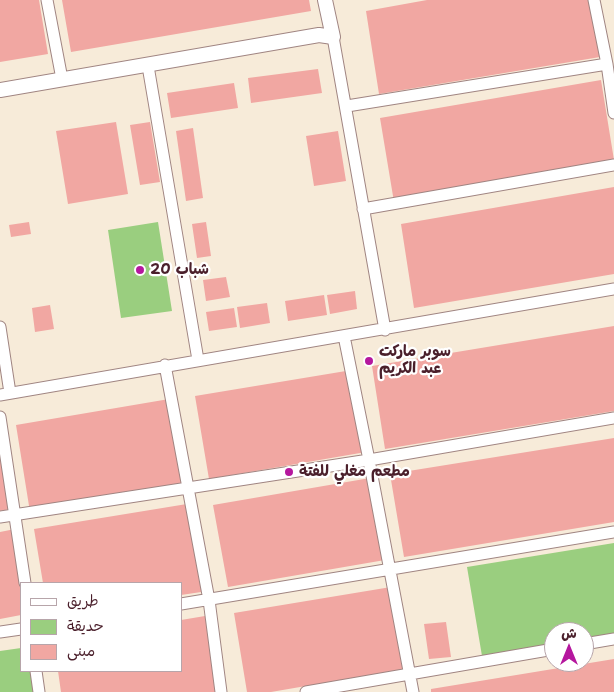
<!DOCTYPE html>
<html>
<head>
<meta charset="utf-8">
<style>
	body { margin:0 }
	#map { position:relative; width:614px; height:692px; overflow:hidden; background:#f7ebd9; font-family:"Shantell Sans","Playpen Sans Arabic",sans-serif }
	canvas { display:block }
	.legend { position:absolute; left:20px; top:582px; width:162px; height:90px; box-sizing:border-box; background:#fff; border:1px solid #b7a5aa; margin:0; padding:6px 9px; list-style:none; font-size:15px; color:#4a1f2b }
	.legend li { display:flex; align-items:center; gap:10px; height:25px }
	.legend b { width:25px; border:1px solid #b7a5aa }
	.north { position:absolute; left:544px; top:622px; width:50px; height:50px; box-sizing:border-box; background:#fff; border:1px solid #b7a5aa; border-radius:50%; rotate:0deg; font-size:14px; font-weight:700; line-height:20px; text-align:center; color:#4a1f2b }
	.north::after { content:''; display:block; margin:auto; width:18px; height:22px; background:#b5179e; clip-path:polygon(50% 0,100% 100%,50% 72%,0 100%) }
</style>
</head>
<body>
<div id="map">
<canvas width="614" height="692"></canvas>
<ul class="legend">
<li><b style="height:6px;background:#fff"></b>طريق</li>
<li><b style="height:14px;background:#9ace7f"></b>حديقة</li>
<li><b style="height:14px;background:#f1a7a2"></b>مبنى</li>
</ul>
<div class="north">ش</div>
</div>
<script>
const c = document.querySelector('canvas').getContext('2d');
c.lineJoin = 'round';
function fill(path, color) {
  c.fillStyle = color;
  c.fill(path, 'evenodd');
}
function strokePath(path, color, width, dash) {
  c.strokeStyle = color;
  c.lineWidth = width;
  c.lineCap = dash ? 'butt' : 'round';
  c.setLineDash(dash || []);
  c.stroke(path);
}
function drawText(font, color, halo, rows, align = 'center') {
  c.font = font + ' "Shantell Sans","Playpen Sans Arabic",sans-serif';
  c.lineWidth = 4.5;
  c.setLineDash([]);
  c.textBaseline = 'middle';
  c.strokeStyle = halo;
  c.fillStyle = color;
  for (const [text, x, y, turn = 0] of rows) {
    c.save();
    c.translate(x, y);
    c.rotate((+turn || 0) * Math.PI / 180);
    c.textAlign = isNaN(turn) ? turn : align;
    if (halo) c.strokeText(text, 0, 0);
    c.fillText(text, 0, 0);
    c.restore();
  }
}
fill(new Path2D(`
	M158,222l14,89 -51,7 -13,-88z
	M614,543v91l-30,5v-7h-30v12l-72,12 -15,-89z
	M21,648v23h13l3,21h-37v-41z`), '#9ace7f');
fill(new Path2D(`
	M0,0h39l9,54 -48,8z
	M62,0h247l2,11 -240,41z
	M427,0h164l9,57 -221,37 -13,-83z
	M318,69l4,24 -71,10 -3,-25z
	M601,80l13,80 -220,42 -14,-84z
	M234,83l4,25 -67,10 -4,-25z
	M116,122l12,72 -60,10 -12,-73z
	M150,122l10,60 -20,3 -10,-60z
	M193,128l10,70 -17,3 -10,-70z
	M338,131l8,50 -32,5 -8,-50z
	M614,187v87l-200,34 -13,-84z
	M29,222l2,12 -20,3 -2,-12z
	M206,222l5,34 -14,2 -5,-34z
	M226,277l4,20 -24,4 -3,-21z
	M355,291l2,18 -27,5 -3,-19z
	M324,295l3,20 -39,6 -3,-20z
	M267,303l3,20 -30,5 -3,-21z
	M50,305l4,24 -19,3 -3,-24z
	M234,308l3,19 -28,4 -3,-19z
	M614,326v85l-229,38 -13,-83z
	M352,370l14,82 -157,27 -14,-83z
	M175,398l14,88 -159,26 -14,-87z
	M614,438v84l-210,35 -14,-83z
	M0,453l10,56 -10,2z
	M370,478l15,82 -157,27 -15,-82z
	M193,503l15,88 -27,4v-12h-138l-9,-54z
	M15,529l6,54v32l-21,4v-87z
	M391,587l14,82 -134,23h-24l-13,-79z
	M211,615l13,77h-163l-3,-21h123v-51z
	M446,622l5,35 -22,2 -5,-35z
	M614,659v33h-183v-3z`), '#f1a7a2');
const minor = new Path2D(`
	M47,0l15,79
	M594,0l13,64 7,49
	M333,37l52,293
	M148,66l50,294
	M347,106l260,-42
	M363,209l251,-44
	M0,327l10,66
	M344,336l25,124 44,232
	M165,365l44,235 12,92
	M0,395l614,-106
	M0,417l25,166
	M0,517l369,-57 245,-42
	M181,604l433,-72
	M0,632l21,-3
	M584,644l30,-5
	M36,671l3,21
	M306,692l248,-43`);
const tertiary = new Path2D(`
	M0,90l319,-55 14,2 -8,-37`);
strokePath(minor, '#a08582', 13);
strokePath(tertiary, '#a08582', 16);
strokePath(minor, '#fff', 11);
strokePath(tertiary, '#fff', 14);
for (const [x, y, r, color] of [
	[140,270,5,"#b5179e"],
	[369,361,5,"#b5179e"],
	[289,472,5,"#b5179e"]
]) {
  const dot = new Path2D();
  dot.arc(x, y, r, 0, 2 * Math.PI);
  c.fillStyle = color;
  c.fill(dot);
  strokePath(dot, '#fff', 2);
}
drawText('bold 15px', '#4a1f2b', '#fff', [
	["شباب 20",150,270],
	["سوبر ماركت",379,352],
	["عبد الكريم",379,369],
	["مطعم مغلي للفتة",299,472]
], 'left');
</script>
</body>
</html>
